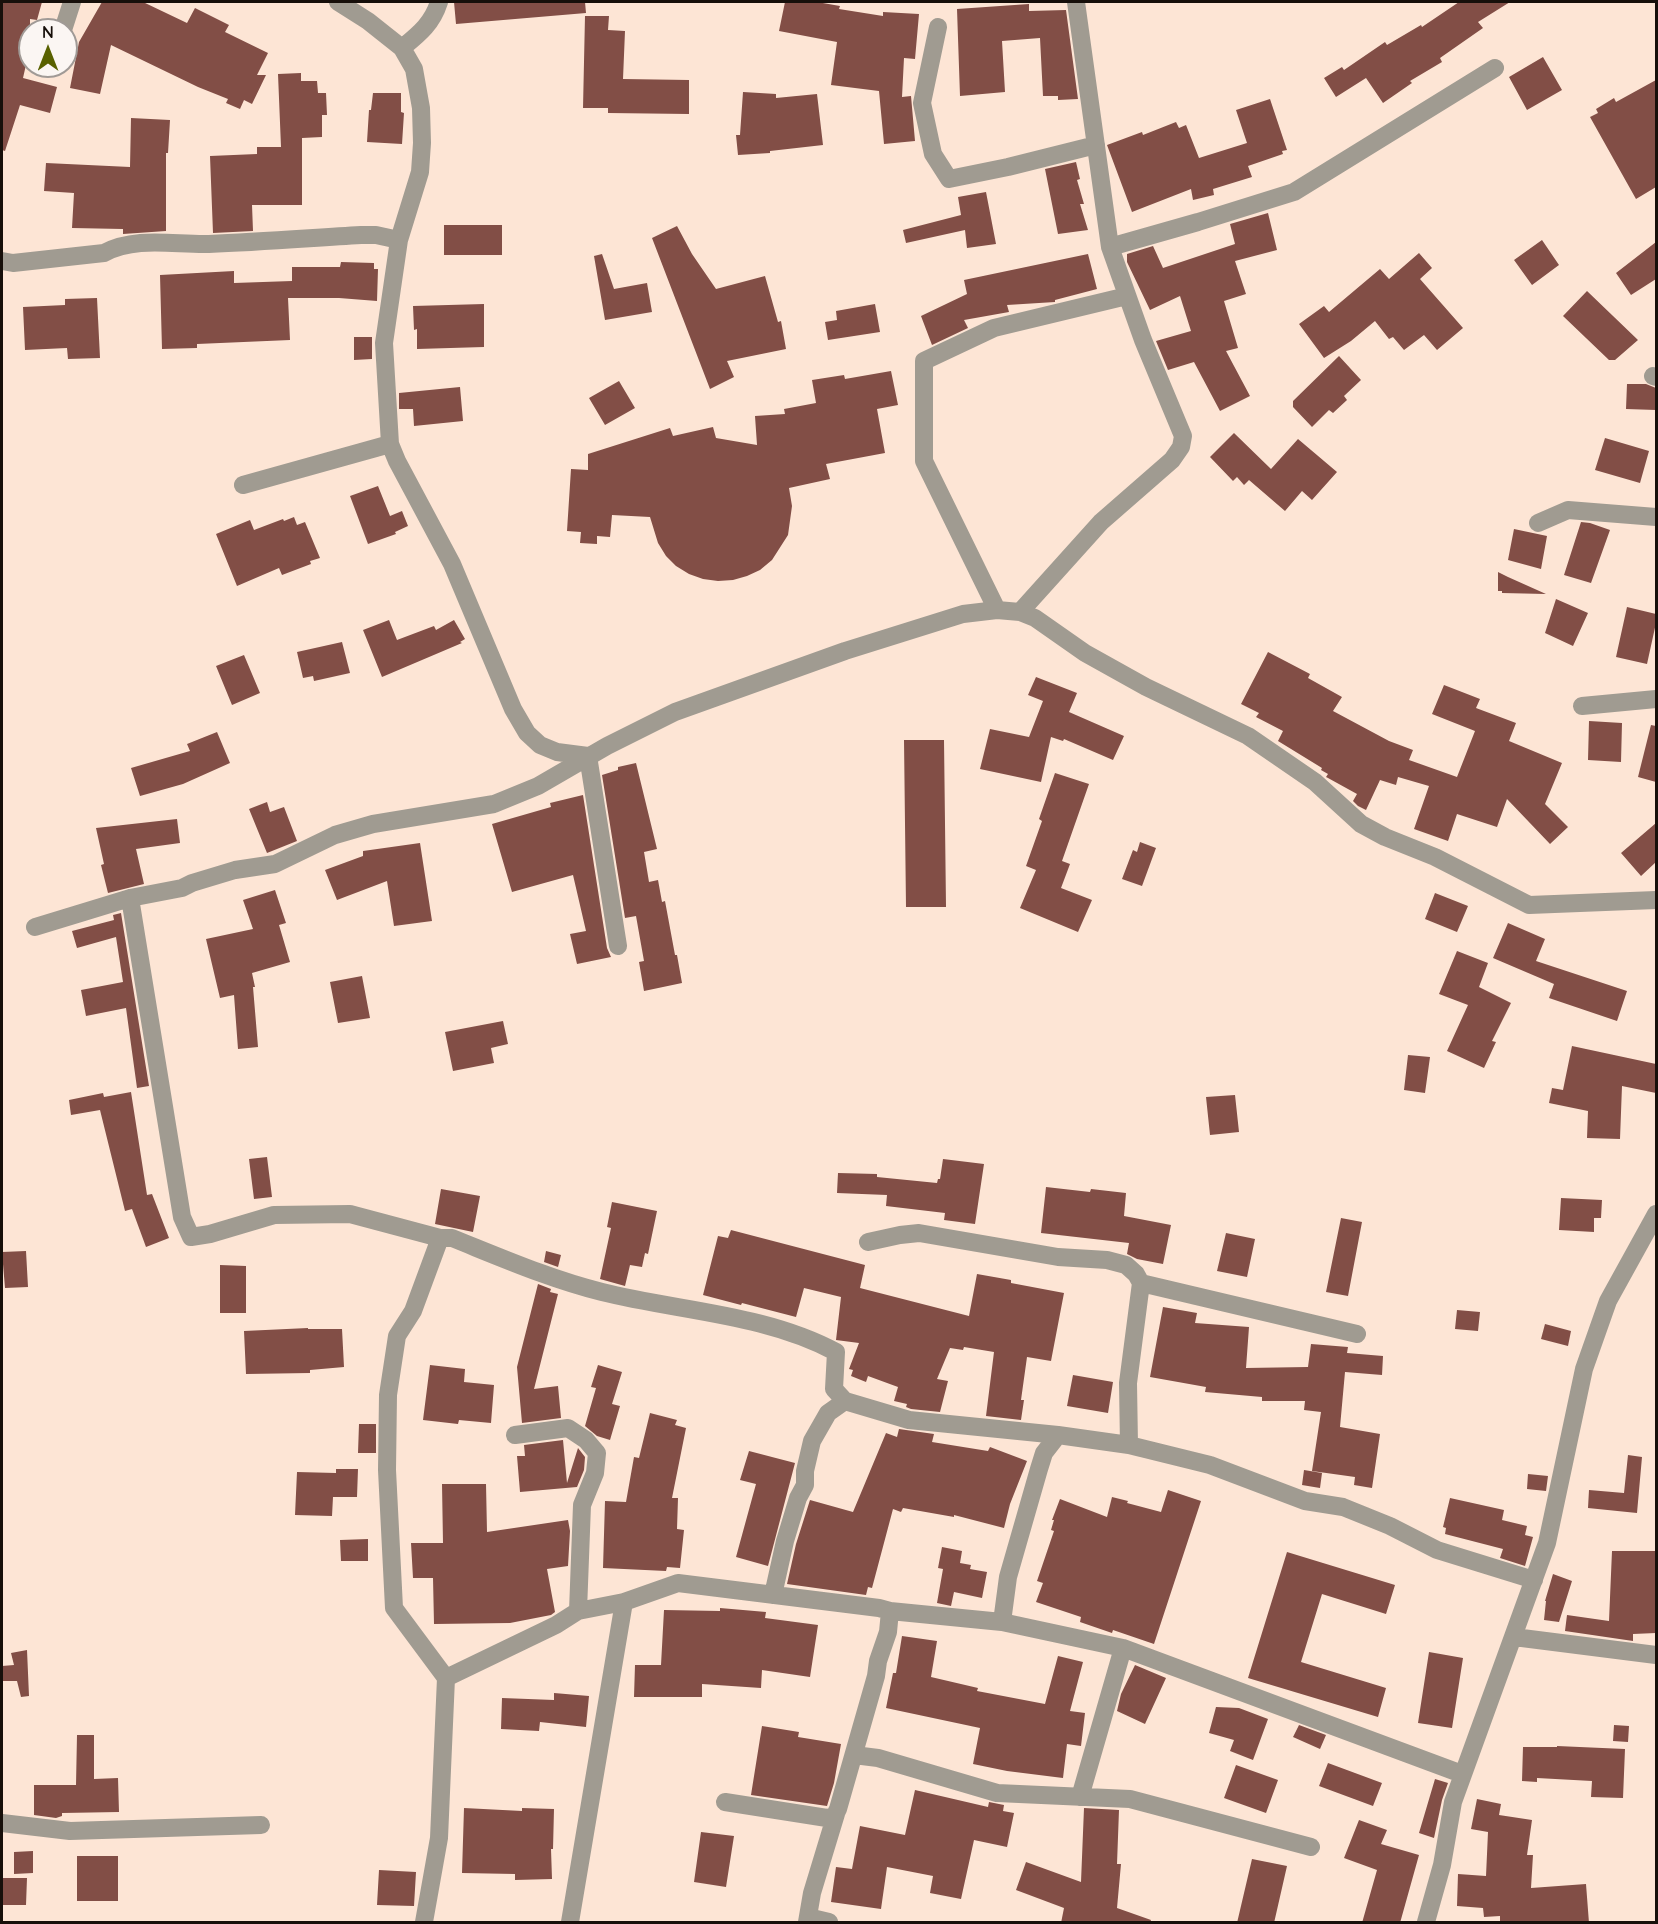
<!DOCTYPE html>
<html>
<head>
<meta charset="utf-8">
<style>
	body { margin:0 }
	#map { position:relative; width:1658px; height:1924px; overflow:hidden; background:#fde5d5; font-family:Quicksand,sans-serif }
	canvas { display:block }
	.frame { position:absolute; inset:0; border:3px solid #170f0a; pointer-events:none }
	.north { position:absolute; left:18px; top:18px; width:60px; height:60px; box-sizing:border-box; background:#fbf6f3; border:2px solid #a09a96; border-radius:50%; rotate:0deg; font-size:16px; font-weight:700; line-height:24px; text-align:center; color:#170f0a }
	.north::after { content:''; display:block; margin:auto; width:21px; height:27px; background:#596100; clip-path:polygon(50% 0,100% 100%,50% 72%,0 100%) }
</style>
</head>
<body>
<div id="map">
<canvas width="1658" height="1924"></canvas>
<div class="frame"></div>
<div class="north">N</div>
</div>
<script>
const c = document.querySelector('canvas').getContext('2d');
c.lineJoin = 'round';
function fill(path, color) {
  c.fillStyle = color;
  c.fill(path, 'evenodd');
}
function strokePath(path, color, width, dash) {
  c.strokeStyle = color;
  c.lineWidth = width;
  c.lineCap = dash ? 'butt' : 'round';
  c.setLineDash(dash || []);
  c.stroke(path);
}
fill(new Path2D(`
	M2,2h40l-5,18 -7,-1v28l-7,31 34,9 -7,26 -30,-8 -15,46 -3,-1z
	M102,2h41l44,21 8,-15 34,17 -4,7 43,21 -11,22h9l-14,29 -8,-4 -4,9 -14,-6 2,-4 -30,-12 -87,-42 -11,49 -30,-6 9,-46z
	M454,2h131l1,11 -130,11z
	M785,2h32l23,4 -1,3 44,7v-4l36,2 -4,45 -11,-1 -2,39 9,-1 4,45 -31,3 -5,-53 -48,-6 6,-43 -58,-11z
	M1459,2h51l-32,20 5,6 -43,30 2,4 -32,19 2,2 -29,20 -17,-25 -30,19 -12,-19 18,-11 2,3 41,-28 2,3 34,-20 1,2z
	M1029,4v7l37,-1 12,89 -20,1v-4h-15l-3,-58 -38,3 3,51 -45,4 -3,-87z
	M585,16h24l-1,14 17,1 -2,48 66,1v34l-81,-1v-5h-25z
	M1543,57l19,33 -35,20 -18,-33z
	M301,73v8h16l1,12h8l1,22h-5v22l-20,1v67h-50l1,26 -40,2 -3,-77 47,-2v-7h24l-3,-73z
	M1656,80v107l-20,12 -46,-82 8,-4 -2,-4 18,-11 2,4z
	M743,92l33,2v4l41,-4 6,51 -53,6v2l-32,2 -2,-20h4z
	M373,93h28v19l3,1 -2,31 -35,-2 2,-32h2z
	M1270,99l17,51 -5,1 1,3 -35,12 4,11 -39,12 1,6 -21,5 -2,-11 -59,23 -25,-67 35,-13 1,3 33,-13 3,6 7,-3 13,33 48,-15 -11,-33z
	M131,118l39,2 -2,33h-2v78l-43,3v-5l-51,-1 2,-35 -30,-2 2,-28 84,4z
	M1076,162l4,17 -3,1 7,24h-4l8,26 -30,4 -13,-65z
	M986,192l10,52 -29,4 -2,-18 -59,13 -3,-13 58,-15 -3,-18z
	M1268,213l9,37 -42,11 11,33 -22,7 14,47 -12,3 24,45 -30,15 -26,-49 -26,8 -12,-29 35,-10 -11,-35 -30,14 -23,-48v-8l26,-8 10,22 72,-24 -5,-20z
	M444,225h58v30h-58z
	M677,226l15,28 24,35 49,-13 13,46 3,-1 5,28 -59,12 7,16 -24,12 -58,-151z
	M1542,240l17,25 -27,20 -18,-25z
	M1656,242v37l-25,16 -15,-22z
	M1419,253l13,15 -12,11 43,49 -26,22 -13,-15 -20,15 -11,-13 -4,2 -14,-18 -24,20 -27,17 -25,-34 25,-18 5,6 51,-43 9,10z
	M602,254l12,35 33,-6 5,29 -47,8 -11,-64z
	M1088,254l9,35 -42,11v2l-48,3 2,7 -45,8 4,8 -36,17 -11,-29 46,-22 -3,-14z
	M341,262l33,1v6h4l-1,32 -38,-3h-51l2,42 -93,4v4l-35,1 -2,-74 74,-4v12l58,-2v-14h48z
	M1587,291l51,49 -23,20h-6l-46,-44z
	M97,298l3,60 -32,1 -1,-11 -42,2 -2,-43 42,-2v-6z
	M484,304v43l-67,2v-20l-3,1 -1,-24z
	M875,304l5,28 -52,8 -3,-18 12,-2 -1,-9z
	M354,337h18v22l-18,1z
	M1339,356l22,24 -17,16 3,4 -14,13 -4,-3 -17,17 -19,-20v-6z
	M891,371l7,34 -21,4 8,44 -59,11 4,15 -41,9 3,18 -4,29 -16,25 -12,10 -13,6 -14,4 -15,1 -15,-2 -14,-5 -13,-8 -10,-10 -8,-13 -8,-26 -38,-2 -2,22 -13,-1v8l-17,-1 1,-11 -14,-1 4,-62 17,1v-16l82,-26 3,8 40,-9 3,11 41,7 -2,-29 30,-2 -1,-5 32,-6 -4,-23 32,-5 1,4z
	M619,381l16,27 -30,17 -16,-27z
	M1627,384h19l10,4v22l-30,-1z
	M460,387l3,34 -49,5 -1,-17h-14v-16z
	M1234,433l37,36 27,-30 39,33 -25,28 -10,-9 -17,20 -36,-31 -5,5 -7,-8 -4,4 -23,-24z
	M1605,438l44,13 -9,32 -45,-13z
	M378,486l12,30 12,-5 6,15 -13,6 1,2 -28,10 -18,-48z
	M294,517l3,8 8,-3 15,36 -10,3 1,3 -29,11 -3,-7 -42,18 -21,-52 34,-14 4,10 29,-11 1,2z
	M1581,522l9,1 20,7 -19,53 -27,-8z
	M1514,529l33,7 -6,33 -33,-9z
	M1498,572l10,5 38,17 -44,-1v-2h-4z
	M1556,599l32,14 -15,33 -28,-13z
	M1627,607l29,7v9l-9,41 -31,-7z
	M389,620l8,20 37,-14 2,4 18,-10 11,19 -5,3 2,1 -80,34 -19,-47z
	M342,642l8,31 -36,8 -1,-5 -10,2 -6,-26z
	M1268,652l42,22 -2,4 34,19 -9,14 56,30 24,9 -4,10 48,17 18,-46 -43,-17 12,-29 36,14 -4,9 40,15 -7,18 53,22 -17,41 23,23 -18,17 -43,-45 -10,28 -40,-13 -9,27 -34,-12 15,-43 -31,-9 -2,8 -16,-5 -14,30 -8,-4 -5,-5 4,-7 -29,-16 -2,-1 2,-3 -7,-4 1,-2 -44,-27 5,-10 -27,-14 3,-4 -18,-9z
	M244,655l16,38 -28,12 -16,-39z
	M1036,677l41,16 -8,19 55,24 -11,24 -49,-21 -1,2 -12,-4 -10,45 -61,-13 10,-40 39,8 14,-36 -15,-6z
	M1589,721l33,2 -1,39 -33,-2z
	M1651,725l5,1v56l-18,-5z
	M217,732l13,31 -47,21 -43,12 -9,-28 59,-17 -3,-7z
	M904,740h40l2,167h-40z
	M636,763l21,86 -13,3 5,30 9,-2 4,22 3,-1 10,54h2l5,28 -38,8 -5,-29 5,-1 -8,-45 -11,2 -23,-143 16,-5v-3z
	M1055,773l34,11 -27,77 8,3 -9,24 31,12 -14,32 -58,-24 16,-38 -10,-4 16,-45 -3,-2z
	M583,795l24,153 4,9 -34,7 -7,-30 16,-3 -13,-56 -61,17 -20,-68 59,-17 -1,-4z
	M267,802l3,10 14,-5 13,34 -30,12 -18,-44z
	M177,819l3,24 -44,6 8,35 -36,9 -7,-28 3,-1 -8,-36z
	M1656,823v39l-15,14 -20,-23z
	M1140,842l16,6 -14,38 -20,-7 11,-29 4,2z
	M420,843l12,78 -38,5 -7,-45 -50,19 -12,-30 38,-14v-5z
	M275,890l11,33 -7,2 11,37 -38,11 3,14h-2l5,60 -20,2 -4,-54 -14,3 -14,-59 47,-10 -10,-29z
	M1435,893l33,13 -11,26 -32,-13z
	M121,913l28,173 -12,2 -11,-80 -40,8 -5,-26 42,-8 -7,-45 -39,11 -5,-17 42,-11 -1,-5z
	M1508,923l37,16 -9,22 91,30 -10,30 -68,-23 5,-14 -61,-26z
	M1457,951l31,12 -9,24 32,16 -19,38 4,1 -12,26 -37,-17 21,-46 -29,-11z
	M362,976l8,42 -32,5 -8,-41z
	M503,1021l5,23 -17,4 3,15 -41,8 -8,-39z
	M1572,1046l84,18v29l-34,-7 -2,53 -33,-1 1,-27 -39,-8 3,-15 11,2z
	M1408,1055l22,2 -5,36 -21,-3z
	M131,1092l16,103 5,-1 17,44 -23,9 -14,-38 -7,2 -25,-101 -29,5 -2,-15 34,-7 1,4z
	M1235,1095l4,37 -29,3 -4,-38z
	M267,1157l5,40 -18,2 -5,-40z
	M943,1159l41,5 -9,60 -31,-4 1,-7 -59,-7 1,-11 -50,-2 1,-20 39,1v3l60,6 1,-4h2z
	M1046,1187l44,5 1,-3 35,4 -2,23 47,9 -8,39 -26,-5 -10,-5 2,-11 -88,-10z
	M441,1189l39,7 -7,36 -38,-8z
	M1561,1198l41,2 -1,18h-7v14l-35,-2z
	M612,1202l45,9 -9,43 -3,-1 -3,14 -12,-2 -5,21 -25,-7 11,-51 -4,-1z
	M1341,1218l21,4 -14,74 -22,-4z
	M731,1230l134,35 -5,23 109,28 8,-42 34,6v3l53,10 -13,68 -24,-4 -6,43h3l-3,20 -35,-4 8,-64 -30,-5 -1,3 -13,-2 -13,31 11,2 -8,31 -29,-3 -5,-2 1,-3 -13,-3 4,-14 -30,-11 -2,6 -15,-6 2,-6 -4,-1 10,-26 -23,-3 5,-43 -37,-9 -8,29 -54,-14 -1,2 -38,-10 15,-59 10,2z
	M1226,1233l29,6 -8,38 -30,-6z
	M26,1251l2,36 -23,1 -3,-36z
	M546,1251l15,4 -3,12 -14,-5z
	M220,1265l26,1v47h-26z
	M538,1284l13,5 -1,3 8,2 -24,95 24,-3 3,32 -39,5 -5,-56z
	M1163,1307l34,6 -2,10 54,4 -3,41 62,-1 3,-23 37,3 -1,6 36,3 -1,19 -37,-3 -5,55 40,7 -8,54 -18,-3 1,-8 -43,-6 9,-59 -17,-2 1,-9h-43v-4l-57,-5 1,-5 -56,-10z
	M1457,1310l23,2 -2,19 -23,-2z
	M1545,1324l26,7 -3,15 -27,-7z
	M308,1328v1h34l2,38 -34,3v3l-64,1 -2,-43z
	M430,1365l35,4 -1,13 30,3 -3,38 -32,-3 -1,4 -35,-4z
	M598,1365l24,7 -10,32 8,2 -10,34 -13,-4 -12,-10 11,-38 -5,-1z
	M1073,1375l40,7 -5,31 -41,-7z
	M650,1413l27,7 -2,5 11,3 -14,70h6l-1,31 7,1 -4,38 -13,-1 -1,4 -63,-3 2,-67 21,1 8,-45 5,1z
	M359,1424h17v29h-18z
	M899,1429l35,5 -2,8 56,9 2,-4 37,14 -17,43 -6,24 -50,-13v2l-51,-9 -2,4 -8,-3 -21,79 -4,-1 -2,8 -79,-11 9,-40 14,-44 43,12 33,-79 11,4z
	M563,1440l4,43 11,-35 7,9 -1,13 -7,17 -57,5 -3,-36h8l-1,-11z
	M749,1451l46,12 -27,103 -32,-9 20,-73 -16,-4z
	M1628,1455l14,2 -5,56 -49,-5 1,-18 35,3z
	M336,1469h22l-1,28h-24l-1,19 -37,-1 2,-43 39,1z
	M1304,1470l18,3 -2,15 -18,-3z
	M1528,1474l20,2 -2,15 -19,-2z
	M442,1484h44l1,48 81,-12 2,11 -2,35 -21,3 8,43 -4,3 -41,8 -76,1 -1,-46h-20l-2,-35h32z
	M1168,1490l33,11 -47,143 -41,-14 -1,3 -32,-11 1,-5 -45,-15 7,-19 -6,-2 17,-50 -3,-1 3,-10h-2l8,-21 47,18 5,-20 16,4 -1,2 34,9z
	M1450,1498l54,12 -2,10 25,6 -2,9 8,2 -8,29 -25,-8 3,-9 -58,-15 1,-6 -3,-1z
	M368,1539v22h-27l-1,-21z
	M942,1547l20,4 -2,12 11,2 -1,4 17,3 -5,26 -28,-6 -3,14 -14,-3 6,-34 -5,-1z
	M1612,1551h44v82l-23,1v7l-68,-10 2,-16 42,6z
	M1287,1552l108,33 -9,29 -64,-20 -21,68 85,26 -8,29 -130,-39z
	M1553,1574l19,7 -13,41 -15,-2 2,-19h-1z
	M720,1608l46,4 -1,6 53,7 -8,52 -48,-7 -1,18 -59,-4v13h-68l1,-32h26l3,-55 56,1z
	M902,1636l35,5 -6,36 47,11 -1,3 68,13 13,-48 25,6 -13,49 15,2 -4,33 -14,-2 -4,34 -56,-7 -34,-7 7,-36 -94,-20 7,-35h3z
	M27,1650l2,46 -8,1 -4,-16h-15v-15l12,-1 -3,-12z
	M1429,1652l34,6 -11,70 -34,-5z
	M1135,1665l31,13 -21,46 -28,-13 4,-17z
	M554,1693l35,3 -3,31 -46,-5 -1,9 -38,-2 1,-31 52,2z
	M1216,1707l23,1 29,11 -15,41 -23,-9 4,-11 -25,-7z
	M1299,1725l27,10 -6,14 -27,-12z
	M1614,1725l15,1 -1,16 -15,-1z
	M762,1726l37,6 -1,5 43,7 -7,39 -7,23 -76,-11z
	M77,1735h17v44l24,-1 1,34 -57,1v3l-6,2 -22,-3v-30h42z
	M1557,1746l68,3 -2,49 -32,-1 1,-16 -55,-3v4l-15,-1 1,-34h34z
	M1328,1763l54,20 -9,23 -54,-20z
	M1236,1765l42,15 -12,33 -42,-15z
	M1435,1779l13,4 -6,17 -8,38 -15,-5z
	M915,1790l73,17 1,-5 15,3 -1,6 11,2 -7,34 -33,-7 -13,59 -31,-6 3,-17 -46,-9 -6,42 -50,-7 5,-35 16,2 8,-43 45,9z
	M1477,1799l24,5 -2,11 33,5 -5,35h6l-2,33 55,-4 3,39h-89v-7l-16,1 -1,-9 -26,-2 1,-32 28,2 2,-44 -17,-3z
	M464,1808l58,3v-3l32,1 -1,40h-2l1,30 -37,1v-6l-53,-1z
	M1084,1808l35,2 -2,54h4l-4,44 34,12 -1,3h-89l3,-15 -48,-18 10,-28 55,20z
	M1359,1820l28,10 -6,14 38,11 -19,68h-38l15,-53 -33,-12z
	M701,1832l33,4 -8,51 -32,-5z
	M33,1851v22l-19,1v-22z
	M77,1856h41v45h-41z
	M1252,1859l35,7 -13,57h-37z
	M379,1870l37,2 -2,34 -37,-1z
	M2,1878h25l-1,27h-24z`), '#824e46');
strokePath(new Path2D(`
	M338,2l30,19 34,27 12,21 7,39 1,35 -2,29 -21,68 -15,103 6,101 7,17 55,103 61,145 14,24 13,12 17,7 31,4
	M938,27l-16,76 11,51 16,25 59,-12 88,-22
	M63,30l9,-28
	M402,48c17,-14 30,-24 37,-46
	M1110,247l88,-25 96,-30 201,-124
	M2,261l11,2 91,-10c32,-17 70,-8 105,-9 51,-2 101,-6 152,-9h15l23,5
	M1653,376l3,1
	M243,485l147,-41
	M1538,523l30,-13 88,7
	M997,610l-73,-149v-100l70,-33 133,-32
	M1020,612l81,-90 71,-62 9,-13 2,-11 -40,-96 -33,-93 -34,-245
	M1582,706l74,-7
	M588,756l30,190
	M130,898l52,319 9,20 19,-3 64,-19 76,-1 90,24h12c50,20 98,41 150,54 76,19 164,22 234,60l-2,37 11,12 64,19 149,15 71,10 81,20 95,36 38,6 47,19 47,24 97,30
	M35,927l95,-29 52,-10 10,-5 43,-13 40,-6 60,-29 38,-11 121,-20 44,-18 69,-40 68,-34 170,-61 118,-37 34,-4 23,2 15,6 50,35 61,34 102,49 67,46 46,42 24,13 50,20 94,48 127,-5
	M440,1238l-27,73 -16,25 -9,59 -1,75 7,138 52,70 110,-53 22,-14 46,-9 54,-19 201,25 11,3 112,11 121,26 339,126
	M868,1242l32,-7 19,-2 139,24 49,3 19,5 10,9 5,9 -13,100 1,62
	M1141,1283l216,51
	M515,1435l53,-7 18,12 11,13 -2,20 -13,32 -4,106
	M773,1595l12,-54 13,-43 7,-13v-14l7,-30 16,-28 17,-12
	M1002,1622l6,-45 31,-108 5,-16 14,-18
	M1514,1637l142,18
	M854,1755l24,3 119,35 133,6 181,48
	M1080,1797l43,-149
	M725,1802l102,16 7,-1 4,-8 38,-133 2,-15 10,-29 2,-21
	M2,1823l68,8 191,-6
	M808,1917l21,5
	M424,1922l15,-84 7,-160
	M570,1922l54,-320
	M807,1922l5,-29 24,-79
	M1426,1922l16,-57 11,-63 94,-259 37,-174 24,-68 48,-87`), '#a09b91', 18);
</script>
</body>
</html>
